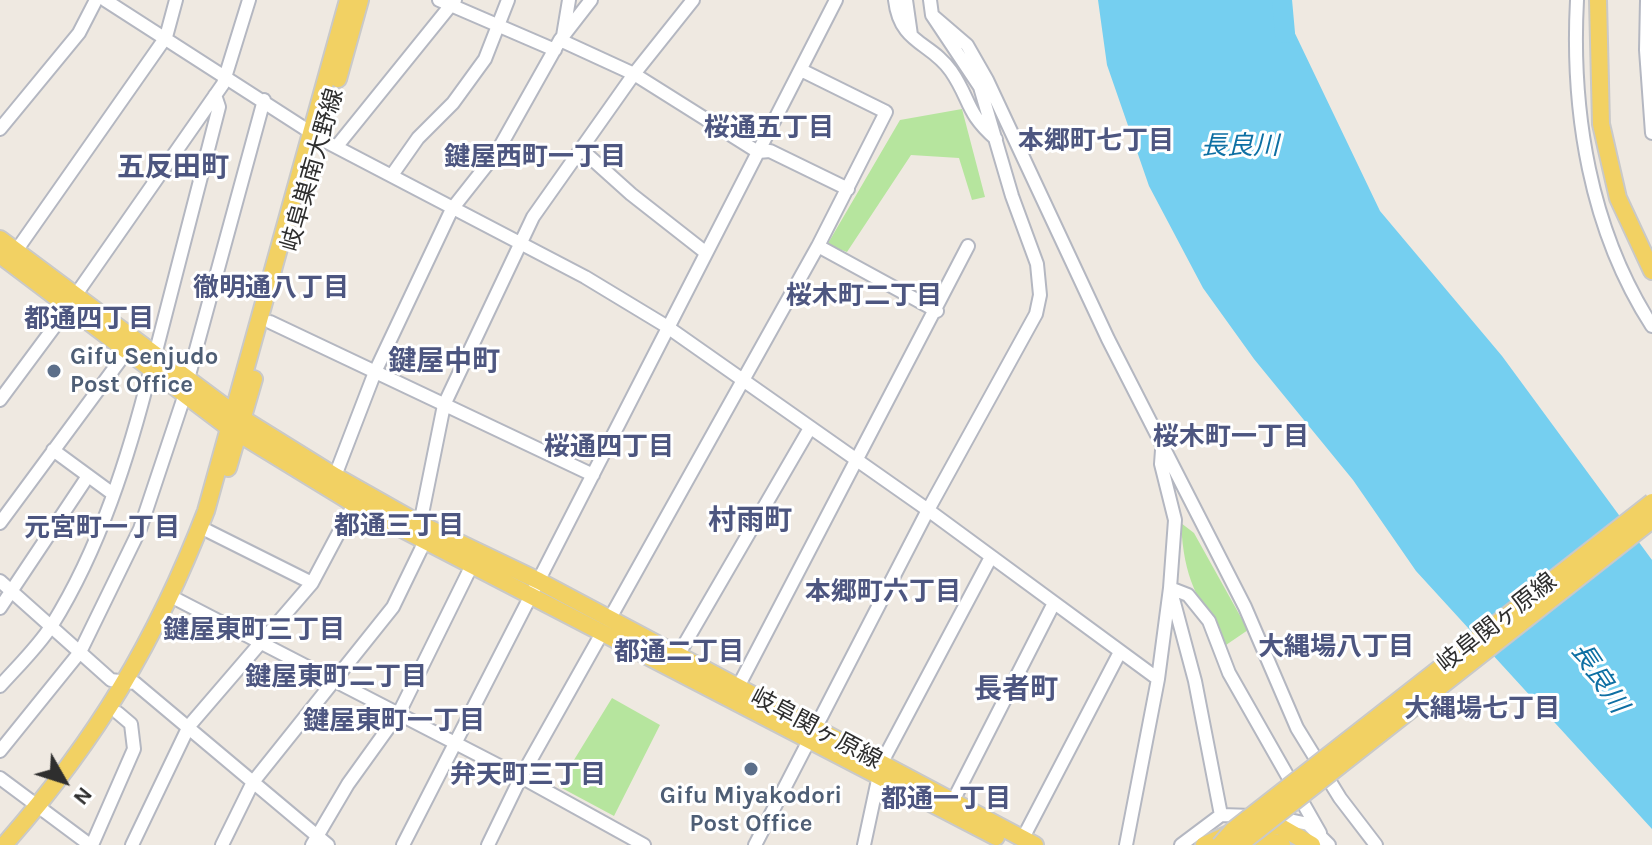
<!DOCTYPE html>
<html>
<head>
<meta charset="utf-8">
<style>
	body { margin:0 }
	#map { position:relative; width:1652px; height:845px; overflow:hidden; background:#efe9e1; font-family:Karla,sans-serif }
	canvas { display:block }
	.north { position:absolute; left:24px; top:741px; width:80px; height:80px; -webkit-text-stroke:6px #fff; paint-order:stroke; rotate:129deg; font-size:22px; font-weight:700; line-height:32px; text-align:center; color:#2e2e2e }
	.north::after { content:''; display:block; margin:auto; width:28px; height:36px; background:#2e2e2e; clip-path:polygon(50% 0,100% 100%,50% 72%,0 100%) }
</style>
</head>
<body>
<div id="map">
<canvas width="1652" height="845"></canvas>
<div class="north">N</div>
</div>
<script>
const c = document.querySelector('canvas').getContext('2d');
c.lineJoin = 'round';
function fill(path, color) {
  c.fillStyle = color;
  c.fill(path, 'evenodd');
}
function strokePath(path, color, width, dash) {
  c.strokeStyle = color;
  c.lineWidth = width;
  c.lineCap = dash ? 'butt' : 'round';
  c.setLineDash(dash || []);
  c.stroke(path);
}
function drawText(font, color, halo, rows, align = 'center') {
  c.font = font + ' Karla,"Noto Sans JP",sans-serif';
  c.lineWidth = 6;
  c.setLineDash([]);
  c.textBaseline = 'middle';
  c.strokeStyle = halo;
  c.fillStyle = color;
  for (const [text, x, y, turn = 0] of rows) {
    c.save();
    c.translate(x, y);
    c.rotate((+turn || 0) * Math.PI / 180);
    c.textAlign = isNaN(turn) ? turn : align;
    if (halo) c.strokeText(text, 0, 0);
    c.fillText(text, 0, 0);
    c.restore();
  }
}
fill(new Path2D(`
	M962,109l23,88 -13,3 -13,-42 -48,-3 -64,97 -20,-7 73,-125z
	M1181,523l13,10 54,97 -22,15c-29,-48 -42,-64 -45,-122z
	M612,698l48,27 -46,91 -56,-30z`), '#b6e59e');
fill(new Path2D(`
	M1098,0h181l101,211 122,145 150,204v269l-236,-258 -63,-91 -99,-121 -51,-71 -54,-102 -42,-121z`), '#75cff0');
strokePath(new Path2D(`
	M1282,0l3,33`), '#75cff0', 20);
const minor = new Path2D(`
	M105,0l216,139 264,138 81,49 262,184 230,169
	M439,0l116,50
	M895,0c5,44 36,42 56,71 20,29 14,41 45,68
	M906,0l5,35
	M1577,0c-6,112 13,230 75,326
	M1647,0l-1,50 6,83
	M932,15l35,30 20,35 121,259 137,268 52,121 43,70 36,47
	M563,36l6,-36
	M560,40l74,34 124,78 12,-1 78,38
	M0,129l79,-96 17,-33
	M337,146l118,-146
	M582,150l49,44 74,58
	M392,175l26,-37 35,-35 32,-44 23,-59
	M818,246l119,65
	M16,251l150,-214 10,-37
	M75,296l148,-212 26,-84
	M270,322l323,153
	M155,355l64,-248 -4,-12
	M188,379l76,-279
	M0,400l69,-93
	M53,450l60,44
	M335,476l40,-104 77,-163 45,-57 63,-112 31,-40
	M0,523l127,-172
	M420,524l24,-119 89,-188 101,-143 59,-74
	M208,531l104,52
	M0,581l111,99 24,3 193,162
	M1170,588l18,7 21,26 20,52 91,160
	M1172,595l23,86 26,134 32,1
	M178,600l343,177 123,68
	M0,608l88,-132
	M609,620l209,-374 68,-134 -85,-42
	M677,657l133,-229
	M0,686c17,-19 38,-39 52,-61 48,-77 77,-169 99,-257
	M738,687l230,-441
	M0,751l80,-99 60,-123 45,-135
	M881,764l110,-207
	M0,778l90,67
	M953,801l101,-198
	M1271,816l37,8 21,21
	M1023,838l97,-186
	M92,845l42,-96 -3,-25 -13,-11
	M132,845l57,-119 123,-143 42,-79
	M222,845l31,-63 140,-175 32,-66
	M312,845l36,-61 51,-71 72,-146
	M403,845l433,-845
	M488,845l33,-68 81,-144
	M755,845l173,-335 108,-196 4,-19 -3,-31 -25,-68 -32,-109 -48,-72 -2,-15
	M864,845l15,-70
	M1126,845l32,-166 12,-91 5,-68 -14,-56 1,-14
	M1181,845l40,-30`);
const major = new Path2D(`
	M1598,0l3,124 17,74 34,73
	M338,79l22,-79
	M0,239l232,173 103,64 85,48 119,57 496,264
	M0,255l228,172 126,77 642,333
	M228,468l26,-89
	M1254,828l25,-2 33,19
	M4,845c92,-104 152,-204 202,-334l142,-511
	M1204,845l27,-12
	M1249,845l25,-3 8,3`);
strokePath(minor, '#b4b7c1', 16);
strokePath(major, '#c9c9c9', 20);
strokePath(minor, '#fff', 12);
strokePath(major, '#f2d163', 16);
const majorBridge = new Path2D(`
	M1220,845l13,-15 419,-328
	M1239,845l413,-325`);
strokePath(majorBridge, '#c9c9c9', 20, []);
strokePath(majorBridge, '#f2d163', 16);
for (const [x, y, r, color] of [
	[54,371,8,"#5c6f8a"],
	[751,769,8,"#5c6f8a"]
]) {
  const dot = new Path2D();
  dot.arc(x, y, r, 0, 2 * Math.PI);
  c.fillStyle = color;
  c.fill(dot);
  strokePath(dot, '#fff', 3);
}
drawText('24px', '#2e2e2e', '#fff', [
	["岐阜巣南大野線",313,170,-74],
	["岐阜関ヶ原線",1497,623,-38],
	["岐阜関ヶ原線",816,729,28]
]);
drawText('bold 24px', '#4e5e75', '#fff', [
	["Gifu Senjudo",70,357],
	["Post Office",70,385],
	["Gifu Miyakodori",751,796,"center"],
	["Post Office",751,824,"center"]
], 'left');
drawText('bold 26px', '#4d5680', '#fff', [
	["桜通五丁目",769,129],
	["本郷町七丁目",1096,142],
	["鍵屋西町一丁目",535,158],
	["徹明通八丁目",271,289],
	["桜木町二丁目",864,297],
	["都通四丁目",89,320],
	["桜木町一丁目",1231,438],
	["桜通四丁目",609,448],
	["都通三丁目",399,527],
	["元宮町一丁目",102,529],
	["本郷町六丁目",883,593],
	["鍵屋東町三丁目",254,631],
	["大縄場八丁目",1336,648],
	["都通二丁目",679,653],
	["鍵屋東町二丁目",336,678],
	["大縄場七丁目",1482,710],
	["鍵屋東町一丁目",394,722],
	["弁天町三丁目",528,776],
	["都通一丁目",946,800]
]);
drawText('italic 26px', '#0d6fa3', '#fff', [
	["長良川",1240,147],
	["長良川",1599,678,56]
]);
drawText('bold 28px', '#4d5680', '#fff', [
	["五反田町",173,168],
	["鍵屋中町",444,362],
	["村雨町",750,521],
	["長者町",1016,690]
]);
</script>
</body>
</html>
